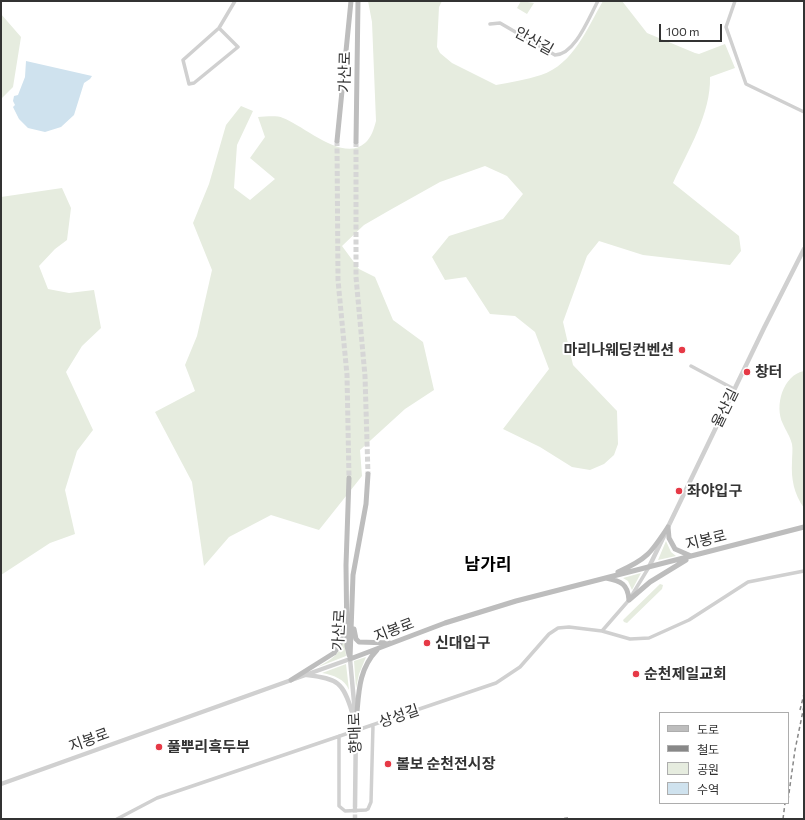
<!DOCTYPE html>
<html>
<head>
<meta charset="utf-8">
<style>
	body { margin:0 }
	#map { position:relative; width:805px; height:820px; overflow:hidden; background:#fff; font-family:Commissioner,"Noto Sans KR",sans-serif }
	canvas { display:block }
	.frame { position:absolute; inset:0; border:2px solid #333; pointer-events:none }
	.legend { position:absolute; left:659px; top:712px; width:130px; height:92px; box-sizing:border-box; background:#fff; border:1px solid #adadad; margin:0; padding:5px 7px; list-style:none; font-size:12px; color:#333 }
	.legend li { display:flex; align-items:center; gap:8px; height:20px }
	.legend b { width:20px; border:1px solid #adadad }
	.scale { position:absolute; left:659px; top:24px; width:63px; height:18px; box-sizing:border-box; border:2px solid #333; border-top:0; padding-left:5px; font-size:12px; line-height:14px; white-space:nowrap; color:#333; -webkit-text-stroke:3px #fff; paint-order:stroke }
</style>
</head>
<body>
<div id="map">
<canvas width="805" height="820"></canvas>
<div class="frame"></div>
<ul class="legend">
<li><b style="height:5px;background:#bdbdbd"></b>도로</li>
<li><b style="height:5px;background:#888"></b>철도</li>
<li><b style="height:11px;background:#e6ecdf"></b>공원</li>
<li><b style="height:11px;background:#cfe2ee"></b>수역</li>
</ul>
<div class="scale">100 m</div>
</div>
<script>
const c = document.querySelector('canvas').getContext('2d');
c.lineJoin = 'round';
function fill(path, color) {
  c.fillStyle = color;
  c.fill(path, 'evenodd');
}
function strokePath(path, color, width, dash) {
  c.strokeStyle = color;
  c.lineWidth = width;
  c.lineCap = dash ? 'butt' : 'round';
  c.setLineDash(dash || []);
  c.stroke(path);
}
function drawText(font, color, halo, rows, align = 'center') {
  c.font = font + ' Commissioner,"Noto Sans KR",sans-serif';
  c.lineWidth = 4;
  c.setLineDash([]);
  c.textBaseline = 'middle';
  c.strokeStyle = halo;
  c.fillStyle = color;
  for (const [text, x, y, turn = 0] of rows) {
    c.save();
    c.translate(x, y);
    c.rotate((+turn || 0) * Math.PI / 180);
    c.textAlign = isNaN(turn) ? turn : align;
    if (halo) c.strokeText(text, 0, 0);
    c.fillText(text, 0, 0);
    c.restore();
  }
}
fill(new Path2D(`
	M368,1h74l-3,6 -2,40 3,6 12,10 44,22c15,-3 30,-5 45,-10 33,-11 46,-47 62,-74h19l25,32 48,20 4,1 26,-10 10,24 -25,9c1,37 -22,73 -37,106l66,53 2,15 -11,14 -87,-10 -44,-14 -12,15 -24,66 10,43 44,46 1,33 -4,11 -10,9 -14,6 -18,-3 -32,-20 -37,-18 46,-60 -14,-37 -20,-16 -25,-2 -24,-37 -21,3 -13,-23 17,-21 54,-17 20,-25 -16,-18 -22,-10 -45,16 -50,28 -26,15 -22,21 17,23 16,8 18,43 30,22 11,48 -29,19 -45,41 2,26 -43,54 -48,-15 -42,22 -25,29 -12,-84 -37,-70 40,-21 -10,-26 12,-29 15,-66 -19,-47 16,-39 17,-59 15,-19 12,5 -16,34 -3,43 16,12 25,-21 -25,-21 15,-21 -7,-20c7,0 18,-2 25,1 20,7 60,45 82,25 6,-5 9,-14 11,-22l-4,-99z
	M521,1l13,2 -7,11 -10,-6z
	M1,14l20,23 -8,50 -12,12z
	M62,188l9,20 -4,32 -12,9 -16,17 9,23 21,4 25,-3 7,38 -19,18 -16,26 27,58 -16,21 -12,39 10,44 -25,9 -49,32v-378z
	M804,371v137c-10,-14 -13,-29 -12,-46 0,-6 1,-13 0,-18 -2,-8 -6,-13 -9,-20 -9,-18 0,-49 21,-53z
	M666,541l5,11 5,4 -18,4z
	M641,573l-9,17 -4,-9 -5,-3z
	M660,584l3,1 -1,4 -35,34 -3,-1 -1,-2z
	M344,634l2,22 -28,11c16,-9 24,-14 26,-33z
	M366,657l-7,17 -3,14 -2,-27z
	M346,664l3,26c-4,-11 -16,-15 -27,-17z`), '#e6ecdf');
fill(new Path2D(`
	M26,61l66,15 -2,3 -6,4 -10,32 -13,12 -16,5 -17,-4 -9,-9 -6,-12 2,-2 -2,-4 1,-5 4,-1 7,-18z`), '#cfe2ee');
strokePath(new Path2D(`
	M355,819v-12`), '#d6d6d6', 4.5, [4.5, 2]);
strokePath(new Path2D(`
	M337,141l1,139 9,95 2,103
	M356,142v135l9,99 3,98`), '#d6d6d6', 5, [5, 2.5]);
strokePath(new Path2D(`
	M735,1l-9,26 20,57 58,28
	M490,24l10,-1 55,32c20,0 34,-38 43,-54
	M219,28l19,19 -44,36 -5,1 -6,-24 36,-32 16,-27
	M691,366l43,23
	M602,631l27,-31 20,-33
	M339,736v70l6,5 21,-1 2,-1 3,-7 2,-77
	M117,819l40,-21 339,-115 24,-16 29,-33 9,-6 11,-1 33,4 28,8 19,-1 40,-18 59,-38 56,-11`), '#d0d0d0', 3.5);
strokePath(new Path2D(`
	M667,529l97,-201 40,-79
	M649,567l15,-31
	M307,675c31,4 36,7 45,37
	M1,784l349,-125 6,64 -1,84`), '#d0d0d0', 4.5);
strokePath(new Path2D(`
	M337,141l14,-140
	M356,142l2,-141
	M349,478l-3,87 1,81 2,9
	M668,527l1,11 6,11 16,7
	M618,572c29,-13 33,-19 50,-45
	M606,578c15,3 22,6 23,22
	M629,600l21,-18 36,-22
	M354,629l2,10 3,3 31,1
	M350,659l95,-36 71,-22 288,-74
	M350,659l3,-84 13,-71 2,-30
	M291,680l43,-27 6,-9 4,-26
	M356,723c3,-27 1,-52 21,-73`), '#bdbdbd', 5);
strokePath(new Path2D(`
	M800,710l4,-16
	M788,800l7,-50 9,-44
	M275,819h92
	M557,819l12,-1
	M783,819l2,-16`), '#888', 1.5, [4, 3]);
for (const [x, y, r, color] of [
	[682,350,4,"#e63946"],
	[747,372,4,"#e63946"],
	[679,491,4,"#e63946"],
	[427,643,4,"#e63946"],
	[636,674,4,"#e63946"],
	[159,747,4,"#e63946"],
	[388,764,4,"#e63946"]
]) {
  const dot = new Path2D();
  dot.arc(x, y, r, 0, 2 * Math.PI);
  c.fillStyle = color;
  c.fill(dot);
  strokePath(dot, '#fff', 1.5);
}
drawText('15px', '#333', '#fff', [
	["안산길",534,41,29],
	["가산로",345,72,-89],
	["율산길",725,408,-64],
	["지봉로",706,540,-14],
	["가산로",339,630,-87],
	["지봉로",394,630,-21],
	["상성길",399,716,-19],
	["향매로",355,733,-92],
	["지봉로",89,740,-20]
]);
drawText('bold 15px', '#333', '#fff', [
	["마리나웨딩컨벤션",674,350,"right"],
	["창터",755,372],
	["좌야입구",687,491],
	["신대입구",435,643],
	["순천제일교회",644,674],
	["풀뿌리흑두부",167,747],
	["볼보 순천전시장",396,764]
], 'left');
drawText('bold 17px', '#000', '#fff', [
	["남가리",488,564]
]);
</script>
</body>
</html>
